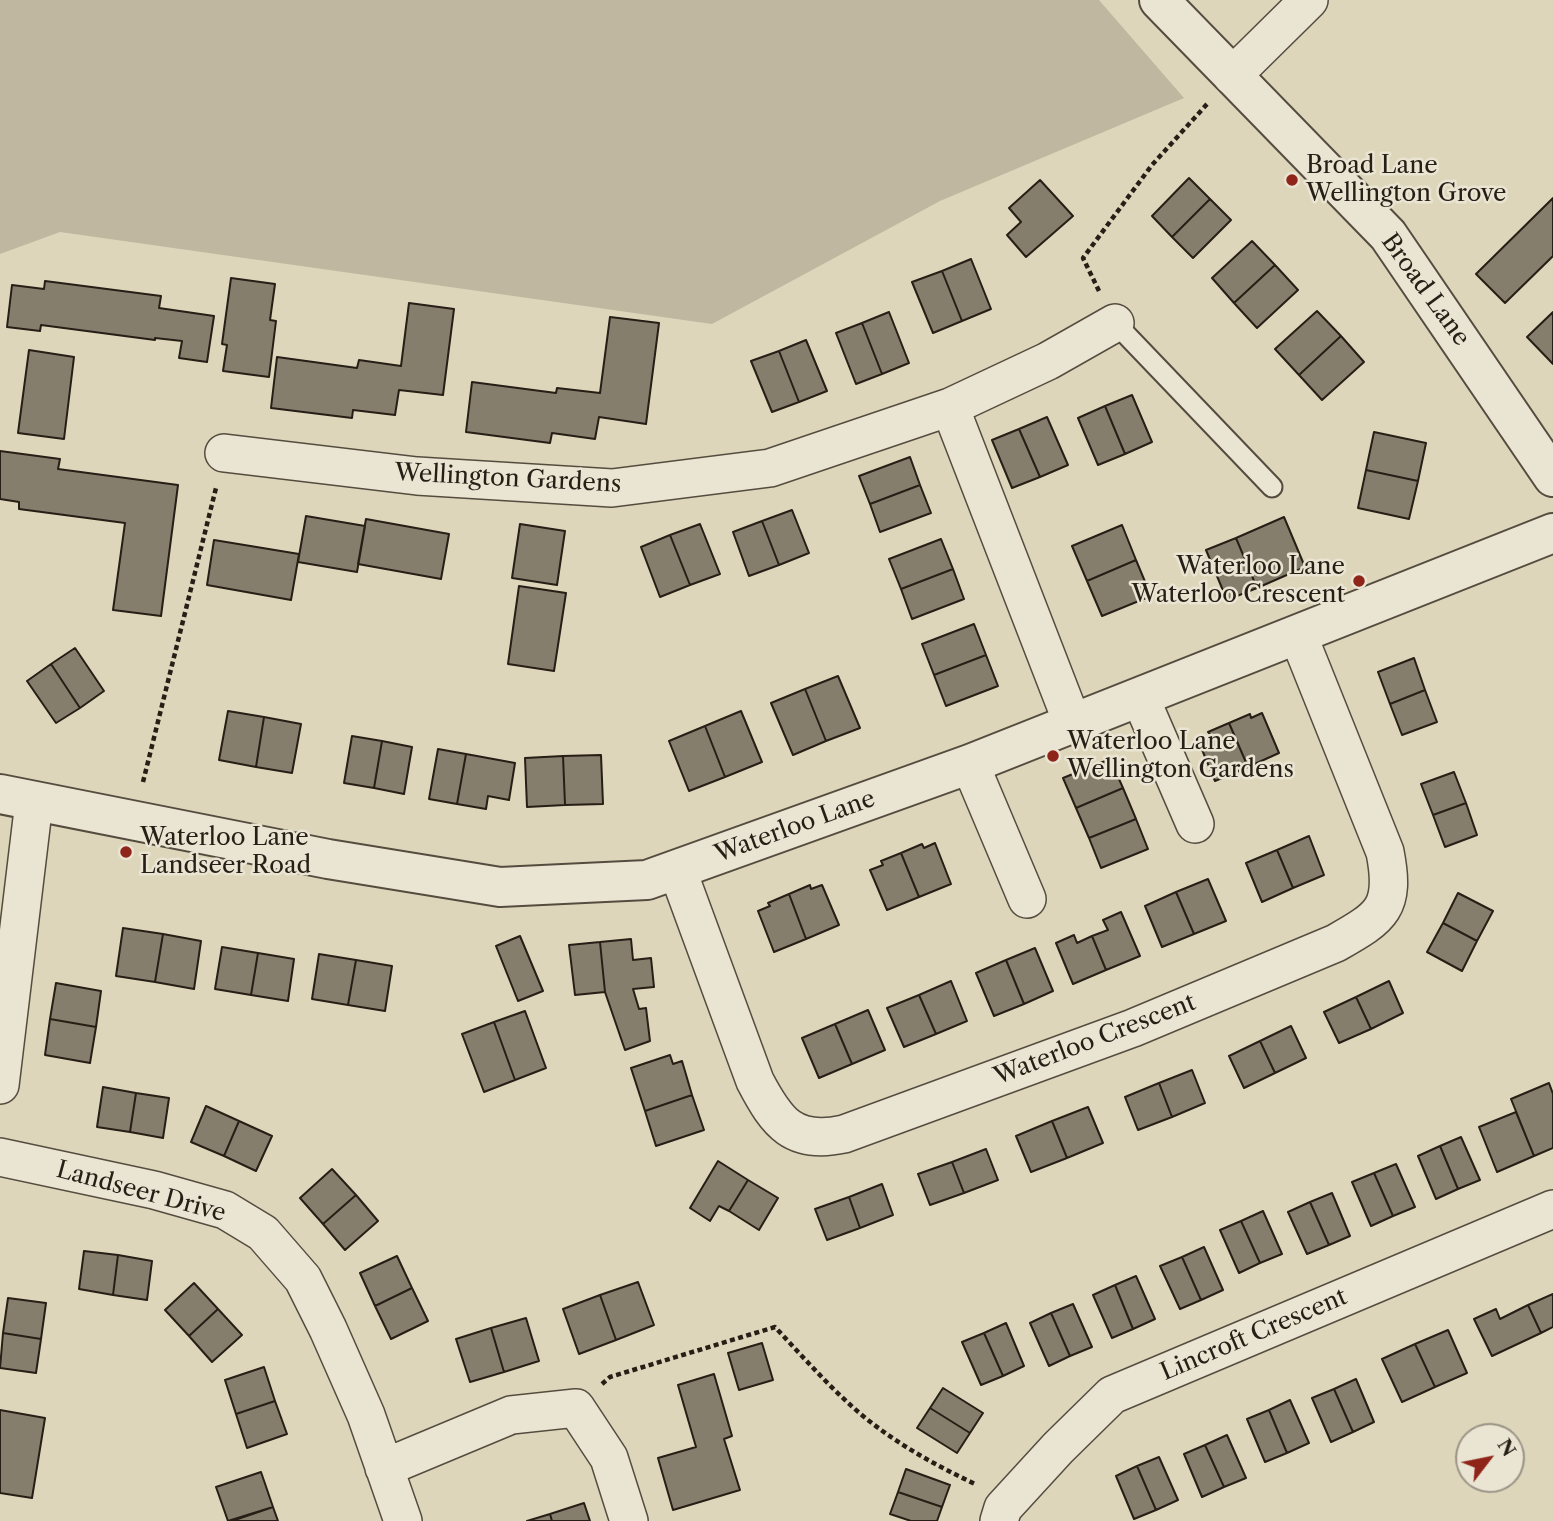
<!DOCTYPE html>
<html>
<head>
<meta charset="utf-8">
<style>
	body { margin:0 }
	#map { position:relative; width:1553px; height:1521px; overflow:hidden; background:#ded6bb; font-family:"Libre Caslon Text",serif }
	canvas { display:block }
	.north { position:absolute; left:1455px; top:1423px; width:70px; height:70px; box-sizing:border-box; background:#eae4d3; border:2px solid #9c9587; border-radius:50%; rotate:58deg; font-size:19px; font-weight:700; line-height:28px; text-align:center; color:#271e16 }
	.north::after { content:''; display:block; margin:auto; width:24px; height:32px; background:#8f2418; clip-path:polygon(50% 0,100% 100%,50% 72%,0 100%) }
</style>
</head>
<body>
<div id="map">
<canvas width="1553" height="1521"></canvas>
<div class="north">N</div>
</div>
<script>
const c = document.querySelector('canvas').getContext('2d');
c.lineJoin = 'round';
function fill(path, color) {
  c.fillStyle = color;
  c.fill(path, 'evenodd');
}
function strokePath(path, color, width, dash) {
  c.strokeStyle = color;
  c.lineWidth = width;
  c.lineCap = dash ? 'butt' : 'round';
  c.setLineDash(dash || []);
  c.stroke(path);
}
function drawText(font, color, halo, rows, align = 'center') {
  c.font = font + ' "Libre Caslon Text",serif';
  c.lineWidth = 5;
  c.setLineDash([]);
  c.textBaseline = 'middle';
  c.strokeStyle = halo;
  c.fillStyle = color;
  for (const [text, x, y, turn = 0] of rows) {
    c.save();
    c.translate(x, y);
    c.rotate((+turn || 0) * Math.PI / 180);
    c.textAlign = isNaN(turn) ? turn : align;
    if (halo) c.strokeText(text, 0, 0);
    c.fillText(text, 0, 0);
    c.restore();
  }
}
fill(new Path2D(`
	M0,0h1099l85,98 -244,103 -228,123 -652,-92 -60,22z`), '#bfb79f');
const building = new Path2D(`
	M1189,178l21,21 -38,38 -20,-21z
	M1040,180l33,36 -47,41 -19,-22 14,-13 -12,-14z
	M1553,198v58l-48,47 -29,-29z
	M1210,199l21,21 -38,38 -21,-21z
	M1252,241l23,24 -41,38 -22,-25z
	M971,259l20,50 -29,12 -20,-50z
	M1275,265l23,25 -41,38 -23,-25z
	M942,271l20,50 -29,12 -21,-51z
	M231,278l44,6 -5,36 6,1 -7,56 -46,-6 4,-26 -5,-1z
	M45,281l116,15 -2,12 55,8 -7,46 -28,-4 3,-17 -27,-3v2l-114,-15 -1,6 -33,-4 5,-42 32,4z
	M409,303l45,6 -11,86 -44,-5 -4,25 -42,-5 -1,8 -81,-10 6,-51 80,11 2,-8 42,6z
	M1317,311l24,25 -42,39 -24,-26z
	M889,312l20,51 -27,11 -20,-51z
	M1553,312v52l-26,-27z
	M610,317l49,6 -13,101 -47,-7 -4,22 -43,-6 -2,10 -84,-11 6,-50 84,11 1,-5 43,5z
	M862,323l20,51 -26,10 -20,-51z
	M1341,336l23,26 -42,38 -23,-25z
	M806,340l21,51 -28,11 -20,-51z
	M29,350l45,7 -10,82 -46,-6z
	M779,351l20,51 -27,10 -21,-51z
	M1132,395l20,47 -27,12 -20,-48z
	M1105,406l20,48 -27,11 -20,-47z
	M1047,417l21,48 -28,12 -21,-48z
	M1019,429l21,48 -28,11 -20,-48z
	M1374,432l52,11 -8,38 -52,-11z
	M0,451l60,8 -2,10 120,16 -17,131 -48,-6 12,-87 -106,-14v-7l-19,-3z
	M910,457l10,28 -50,19 -11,-28z
	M1366,470l52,11 -9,38 -51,-11z
	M920,485l11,28 -51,19 -10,-28z
	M792,510l17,43 -30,12 -17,-44z
	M306,516l59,10 -8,46 -59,-10z
	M1284,517l21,50 -48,21 -21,-50z
	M366,519l83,15 -8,45 -83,-15z
	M762,521l17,44 -30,11 -16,-44z
	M520,524l45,7 -8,54 -45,-7z
	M700,524l20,50 -30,11 -20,-50z
	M1122,525l14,35 -49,21 -15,-35z
	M670,535l20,50 -30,12 -19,-50z
	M1236,538l21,50 -30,12 -21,-50z
	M941,539l12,30 -52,20 -12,-30z
	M214,540l85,14 -8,46 -84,-15z
	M1136,560l15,36 -49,20 -15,-35z
	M953,569l11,30 -52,20 -11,-30z
	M519,586l47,7 -12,78 -46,-7z
	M974,624l12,31 -52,20 -12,-31z
	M75,648l29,43 -24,17 -29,-44z
	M986,655l12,31 -52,20 -12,-31z
	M1414,658l11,32 -35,14 -12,-32z
	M51,664l29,44 -24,15 -29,-42z
	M838,676l22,52 -34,13 -21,-52z
	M805,689l21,52 -33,14 -22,-52z
	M1425,690l12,32 -35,13 -12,-31z
	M228,711l36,6 -8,50 -37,-7z
	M741,711l21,51 -37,15 -20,-51z
	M1262,713l17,40 -31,14 -19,-44 21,-9 1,4z
	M264,717l37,7 -9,49 -36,-6z
	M1229,723l19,44 -33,14 -17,-41 13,-5 -3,-3z
	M705,726l20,51 -36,14 -20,-50z
	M352,736l30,5 -8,47 -30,-5z
	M382,741l30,6 -8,47 -30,-6z
	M438,749l28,5 -9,50 -28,-5z
	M466,754l49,9 -6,37 -21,-4 -2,13 -29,-5z
	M601,755l2,49 -38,1 -2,-49z
	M563,756l2,49 -38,2 -2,-49z
	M1110,759l13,29 -47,20 -13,-30z
	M1454,772l12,31 -33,12 -12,-31z
	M1123,788l13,31 -47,19 -13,-30z
	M1466,803l11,32 -32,12 -12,-32z
	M1136,819l12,30 -47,19 -12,-30z
	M1309,836l15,39 -31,13 -16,-38z
	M935,843l16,41 -32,13 -18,-44 21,-9 2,4z
	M1277,850l16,38 -31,14 -16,-39z
	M901,853l18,44 -32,13 -17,-40 13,-5 -2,-4z
	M1208,879l18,42 -32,13 -18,-42z
	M810,885l1,4 11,-4 17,40 -33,14 -17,-45z
	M1176,892l18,42 -32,13 -17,-41z
	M1458,893l35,18 -16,30 -34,-18z
	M789,894l17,45 -32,13 -16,-41 12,-5 -2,-3z
	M1121,912l19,44 -34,14 -14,-34 16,-6 -5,-10z
	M1443,923l34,18 -15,30 -35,-19z
	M123,928l40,6 -8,48 -39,-6z
	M163,934l38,7 -7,48 -39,-7z
	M1074,935l3,8 15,-7 14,34 -33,14 -17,-41z
	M520,936l23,55 -25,10 -22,-55z
	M631,939l2,21 18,-2 3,29 -21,2 6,20 7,-1 4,33 -25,9 -20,-58 -5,-50z
	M600,942l5,50 -30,3 -6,-50z
	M222,947l36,6 -7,42 -36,-6z
	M1035,948l18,43 -29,13 -18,-44z
	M258,953l36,6 -6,42 -37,-6z
	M319,954l37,6 -8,45 -36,-6z
	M356,960l36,6 -7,45 -37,-6z
	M1006,960l18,44 -30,12 -18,-43z
	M951,981l16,40 -31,13 -17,-39z
	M1389,981l14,32 -32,16 -15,-32z
	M56,983l45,8 -5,36 -46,-8z
	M919,995l17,39 -32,13 -17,-39z
	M1356,997l15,32 -32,14 -15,-31z
	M868,1010l17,40 -33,14 -17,-40z
	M525,1011l21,57 -31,12 -21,-58z
	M50,1019l46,8 -6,36 -45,-8z
	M494,1022l21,58 -31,12 -22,-58z
	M835,1024l17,40 -33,14 -17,-40z
	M1291,1026l15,32 -31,15 -15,-32z
	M1260,1041l15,32 -31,15 -15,-32z
	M670,1055l3,9 9,-3 10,34 -47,16 -14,-43z
	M1192,1070l13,33 -33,14 -13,-34z
	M1159,1083l13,34 -34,13 -13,-33z
	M1549,1083l4,11v54l-19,8 -23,-57z
	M103,1087l33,6 -6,39 -33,-5z
	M136,1093l33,5 -6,40 -33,-6z
	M692,1095l12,35 -48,16 -11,-35z
	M206,1106l33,15 -15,35 -33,-14z
	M1088,1107l15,36 -36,15 -15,-37z
	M1516,1112l18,44 -37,16 -18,-45z
	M239,1121l33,15 -16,35 -32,-15z
	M1052,1121l15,37 -36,14 -15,-36z
	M1461,1137l19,43 -22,9 -18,-43z
	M1440,1146l18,43 -22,10 -18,-43z
	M986,1149l12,31 -34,13 -12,-31z
	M718,1161l30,19 -19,31 -10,-5 -9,15 -20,-13z
	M952,1162l12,31 -34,12 -12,-31z
	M1396,1164l19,43 -22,9 -19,-43z
	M332,1169l24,26 -33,29 -23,-26z
	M1374,1173l19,43 -22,10 -19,-44z
	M748,1180l30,18 -19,32 -30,-19z
	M882,1184l11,31 -33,13 -11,-31z
	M1332,1193l18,43 -21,9 -19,-43z
	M356,1195l22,26 -33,29 -22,-26z
	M849,1197l11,31 -33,12 -12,-31z
	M1310,1202l19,43 -22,9 -19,-42z
	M1263,1211l19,43 -22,9 -19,-42z
	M1241,1221l19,42 -21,10 -19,-43z
	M1204,1247l19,43 -22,10 -19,-43z
	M84,1251l34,4 -5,40 -34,-6z
	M118,1255l34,6 -5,39 -34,-5z
	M397,1256l15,32 -37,18 -15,-33z
	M1182,1257l19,43 -21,9 -20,-43z
	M1136,1276l19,43 -22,10 -18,-44z
	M638,1282l16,43 -38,15 -16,-45z
	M194,1283l24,26 -29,27 -24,-26z
	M1115,1285l18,44 -21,9 -19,-43z
	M412,1288l16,33 -37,18 -16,-33z
	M1553,1294v33l-12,6 -13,-28z
	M600,1295l16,45 -37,14 -16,-45z
	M8,1298l38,5 -5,36 -38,-6z
	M1073,1304l19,43 -22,9 -19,-43z
	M1528,1305l13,28 -49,23 -18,-37 22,-10 4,10z
	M218,1309l24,26 -30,27 -23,-26z
	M1051,1313l19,43 -21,10 -19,-43z
	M526,1318l13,43 -35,11 -13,-44z
	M1006,1323l18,43 -21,10 -19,-43z
	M491,1328l13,44 -34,10 -14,-43z
	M1448,1330l19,43 -32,14 -20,-43z
	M3,1333l38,6 -5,34 -36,-5z
	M984,1333l19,43 -22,9 -19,-43z
	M762,1343l11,37 -34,10 -11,-37z
	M1415,1344l20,43 -33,15 -20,-43z
	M264,1367l11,34 -39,13 -11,-34z
	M714,1374l18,62 -8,3 16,51 -67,20 -15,-52 38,-11 -18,-62z
	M1356,1379l18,43 -21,10 -19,-43z
	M943,1388l40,25 -13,20 -40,-25z
	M1334,1389l19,43 -22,10 -19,-44z
	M1290,1400l19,43 -22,10 -18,-43z
	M275,1401l12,33 -40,14 -11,-34z
	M930,1408l40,25 -13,20 -40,-25z
	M0,1410l45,8 -13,80 -32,-5z
	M1269,1410l18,43 -22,9 -18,-43z
	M1227,1435l19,43 -22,9 -19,-42z
	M1205,1445l19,42 -22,10 -18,-43z
	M1159,1457l19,43 -22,10 -19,-44z
	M1137,1466l19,44 -22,9 -18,-43z
	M906,1469l44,16 -8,22 -44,-15z
	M261,1472l12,35 -45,14 -12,-34z
	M898,1492l44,15 -5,14h-26l-21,-7z
	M584,1503l6,18h-38l-2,-7z
	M273,1507l5,14h-46z
	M550,1514l2,7h-25z`);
fill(building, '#867e6c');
strokePath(building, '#271e16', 2);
const service = new Path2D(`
	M1115,323l157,164`);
const minor = new Path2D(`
	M1232,76l77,-76
	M950,407l122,315
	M224,453l193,23 195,12 158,-20 180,-61 98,-46 67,-38
	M1140,697l55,127
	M970,764l57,135
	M677,869l78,212c22,42 38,64 89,53l289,-106 203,-85c46,-26 60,-35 49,-91l-87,-217
	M0,1085l34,-283
	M0,1157l154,33 71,20 38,23 40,46 25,50 38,86 37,106
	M384,1468l127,-53 65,-7 33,50 20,63
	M999,1521l4,-13 55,-60 54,-53 441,-186`);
const tertiary = new Path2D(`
	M1159,0l229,235 165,242
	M0,794l328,65 172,28 147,-7 323,-116 583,-231`);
strokePath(service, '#554c3f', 23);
strokePath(minor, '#554c3f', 40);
strokePath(tertiary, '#554c3f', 42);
strokePath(new Path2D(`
	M1099,291l-16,-33 69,-93 56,-62
	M143,782l73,-294
	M602,1384l8,-7 165,-50c29,31 56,62 88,89 34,28 72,49 112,68`), '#271e16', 4.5, [5, 3.5]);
strokePath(service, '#eae4d3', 19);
strokePath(minor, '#eae4d3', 37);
strokePath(tertiary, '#eae4d3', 38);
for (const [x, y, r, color] of [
	[1292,180,7,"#8f2418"],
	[1359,581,7,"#8f2418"],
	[1053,756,7,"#8f2418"],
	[126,852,7,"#8f2418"]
]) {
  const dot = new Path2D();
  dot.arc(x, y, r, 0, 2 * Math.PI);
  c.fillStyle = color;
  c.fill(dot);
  strokePath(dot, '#eae4d3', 2.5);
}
drawText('24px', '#271e16', '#eae4d3', [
	["Broad Lane",1306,166],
	["Wellington Grove",1306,194],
	["Waterloo Lane",1345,567,"right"],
	["Waterloo Crescent",1345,595,"right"],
	["Waterloo Lane",1067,742],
	["Wellington Gardens",1067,770],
	["Waterloo Lane",140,838],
	["Landseer Road",140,866]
], 'left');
drawText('24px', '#271e16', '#eae4d3', [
	["Broad Lane",1425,290,54],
	["Wellington Gardens",508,479,3],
	["Waterloo Lane",795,827,-20],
	["Waterloo Crescent",1095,1040,-21],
	["Landseer Drive",141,1192,15],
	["Lincroft Crescent",1254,1335,-23]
]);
</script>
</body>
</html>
